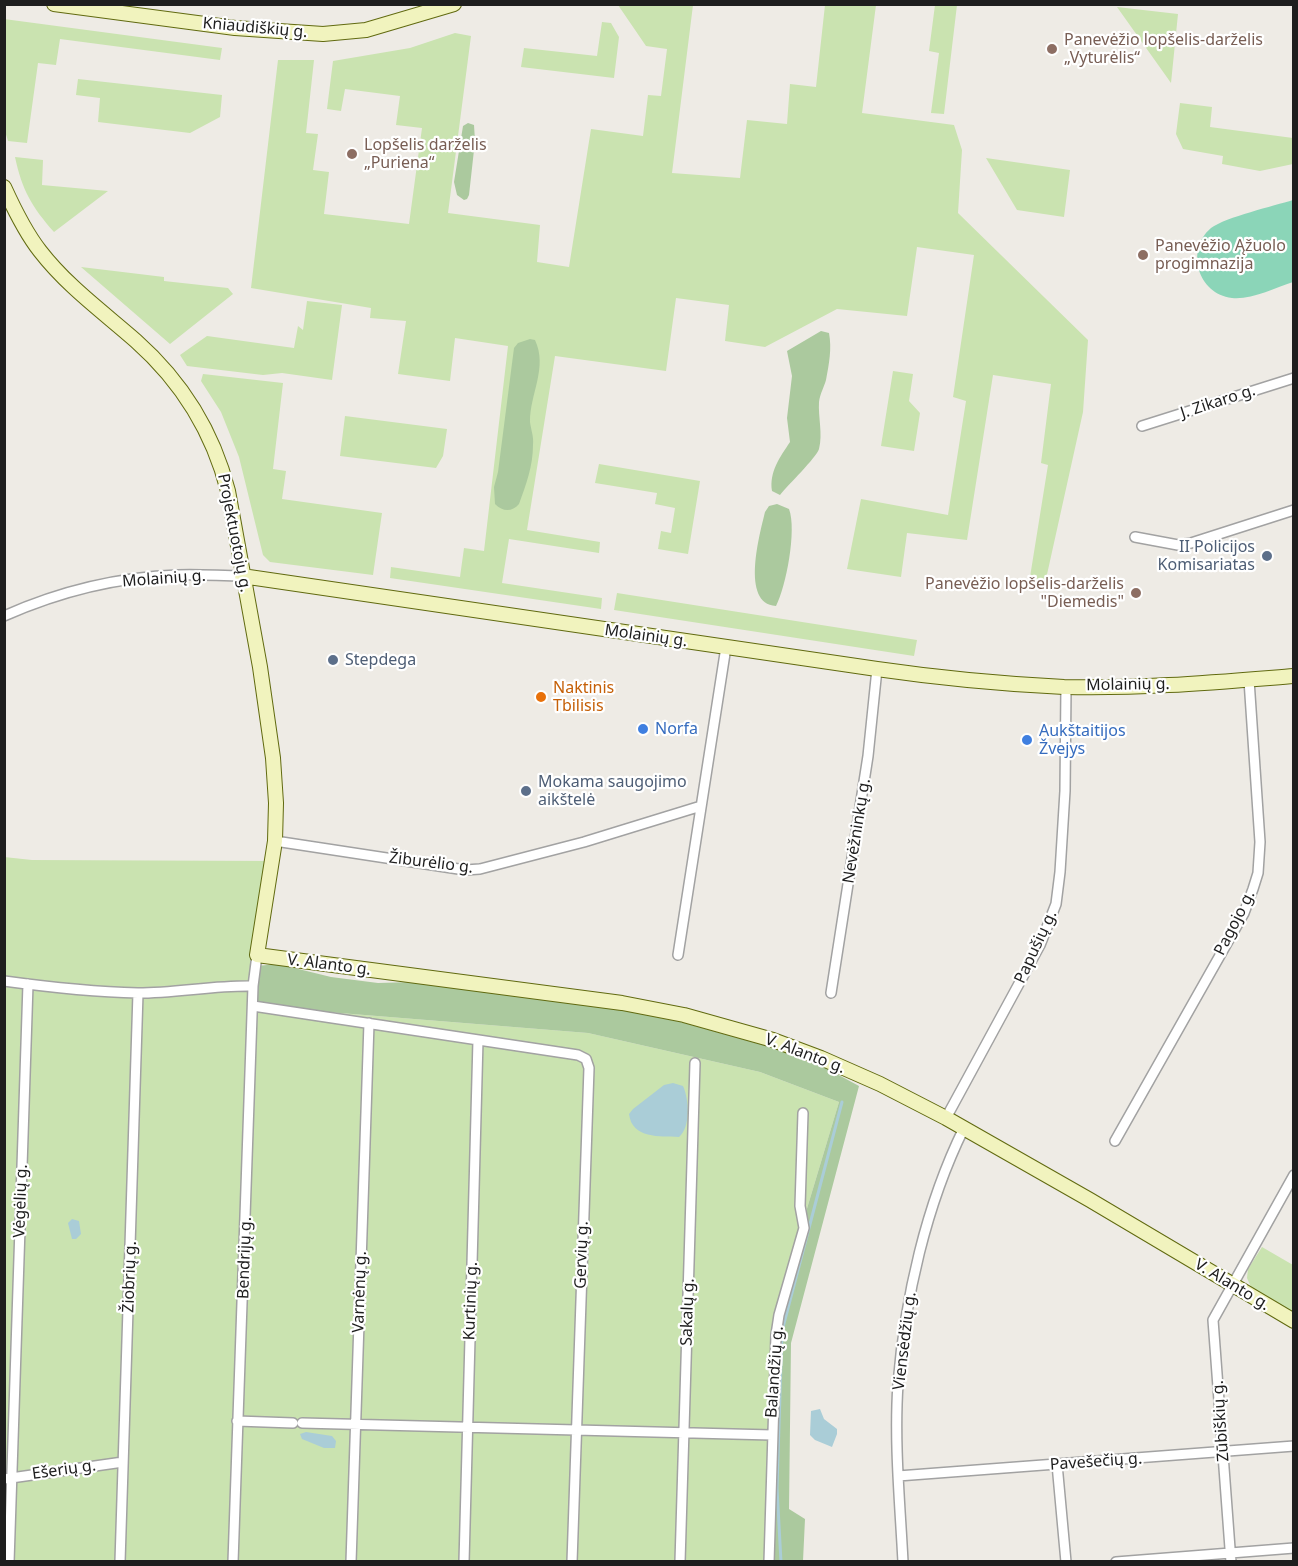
<!DOCTYPE html>
<html>
<head>
<meta charset="utf-8">
<style>
	body { margin:0 }
	#map { position:relative; width:1298px; height:1566px; overflow:hidden; background:#eeebe5; font-family:"Noto Sans",sans-serif }
	canvas { display:block }
	.frame { position:absolute; inset:0; border:6px solid #1e1e1e; pointer-events:none }
</style>
</head>
<body>
<div id="map">
<canvas width="1298" height="1566"></canvas>
<div class="frame"></div>
</div>
<script>
const c = document.querySelector('canvas').getContext('2d');
c.lineJoin = 'round';
function fill(path, color) {
  c.fillStyle = color;
  c.fill(path, 'evenodd');
}
function strokePath(path, color, width, dash) {
  c.strokeStyle = color;
  c.lineWidth = width;
  c.lineCap = dash ? 'butt' : 'round';
  c.setLineDash(dash || []);
  c.stroke(path);
}
function drawText(font, color, halo, rows, align = 'center') {
  c.font = font + ' "Noto Sans",sans-serif';
  c.lineWidth = 4.5;
  c.setLineDash([]);
  c.textBaseline = 'middle';
  c.strokeStyle = halo;
  c.fillStyle = color;
  for (const [text, x, y, turn = 0] of rows) {
    c.save();
    c.translate(x, y);
    c.rotate((+turn || 0) * Math.PI / 180);
    c.textAlign = isNaN(turn) ? turn : align;
    if (halo) c.strokeText(text, 0, 0);
    c.fillText(text, 0, 0);
    c.restore();
  }
}
fill(new Path2D(`
	M618,5h75l-21,168 68,5 7,-58 40,4 3,-40 26,3 9,-82h51l-14,108 92,12 8,25 -4,63 130,127 -5,72 -39,176 -14,-11 18,-112 -7,-2 10,-79 -58,-9 -26,165 -60,-7 -6,44 -54,-8 14,-70 87,16 18,-114 -13,-4 21,-142 -57,-8 -10,69 -70,-7 -72,38 -40,-6 4,-36 -53,-7 -10,73 -111,-15 -28,174 73,12 -1,11 -90,-14 -7,44 100,15 -1,11 -211,-31 1,-11 69,10 4,-29 20,3 24,-205 -53,-8 -5,43 -52,-7 8,-53 -36,-3 1,-10 -120,-20 27,-228h36l-8,73 12,1 -5,36 16,2 -5,42 85,10 13,-96 -26,-3 4,-29 -55,-7 -4,22 -14,-2 6,-48 77,-13 45,-15 16,3 -23,177 92,12 -3,37 32,5 22,-138 52,7 5,-41 13,1 6,-47 -21,-3z
	M935,5h22l-13,109 -13,-1 8,-60 -10,-2z
	M1117,7l61,7 -7,69z
	M4,19l218,29 -2,12 -160,-21 -4,26 -18,-2 -11,80 -19,-2 -4,-13z
	M602,22l9,1 8,14 -5,41 -93,-11 3,-19 73,8z
	M78,79l144,16 -2,22 -30,16 -92,-11 2,-24 -24,-3z
	M1180,103l32,4 -2,20 83,11v26l-33,7 -38,-7 1,-8 -40,-7 -7,-15z
	M15,157l28,3 -1,25 66,6 -54,41c-22,-25 -32,-42 -39,-75z
	M986,158l84,12 -6,47 -47,-7z
	M81,267l83,10v4l64,7 5,6 -63,50z
	M307,301l35,4 -10,75 -50,-7 -19,2 -76,-9 -7,-11 27,-19 87,12 4,-22 5,4z
	M893,371l20,3 -4,27 11,12 -6,38 -33,-5z
	M203,374l80,9 -10,86 13,2 -4,28 100,14 -9,62 -103,-13 -7,-7 -24,-98 -18,-45 -20,-31z
	M345,416l102,13 -4,27 -7,12 -96,-12z
	M599,464l101,17 -12,73 -30,-5 3,-18 10,2 4,-25 -20,-4 2,-11 -62,-10z
	M617,593l300,47 -3,16 -300,-46z
	M4,857l28,3 241,1 -20,145 335,27 172,39 79,30 -67,223 -4,142 6,94h-769z
	M1262,1247l31,18v47l-42,-25 -4,-9 1,-9z`), '#cae3b0');
fill(new Path2D(`
	M468,123l6,2 1,16 -6,54 -2,4 -3,1 -7,-5 -3,-13 9,-56z
	M821,331l8,2c3,16 0,31 -3,47 -2,7 -6,14 -7,22 -1,15 4,32 0,47 -3,9 -31,36 -39,46l-8,-4c-3,-19 8,-34 18,-49l-3,-24 5,-42 -5,-25z
	M530,339l5,1c13,28 -5,53 -5,82 1,8 4,15 3,23 0,21 -7,40 -14,59 -7,8 -16,8 -24,0l-1,-17 4,-15 16,-124 4,-5z
	M777,504l12,5c8,21 -3,78 -13,97 -36,-2 -16,-73 -11,-94l4,-6z
	M278,964l53,13 47,6 34,-1 214,29 55,11 93,26 48,18 37,20 -68,257 -2,166 16,10 -2,42h-29l-6,-94 4,-142 67,-223 -79,-30 -172,-39 -335,-27 3,-40z`), '#abc99e');
fill(new Path2D(`
	M1293,200v82c-18,6 -42,18 -61,16 -34,-4 -47,-48 -21,-70 15,-11 63,-22 82,-28z`), '#8bd5b8');
fill(new Path2D(`
	M673,1083l10,3c6,13 8,41 -4,51 -19,-1 -47,2 -50,-23l4,-5 31,-24z
	M72,1219l7,2 2,13 -5,5h-4l-4,-16z
	M820,1409l4,10 13,10v5l-5,13 -17,-7 -5,-5 1,-24z
	M306,1432l26,4 4,5 -1,7h-11l-22,-9 -2,-5z`), '#aacdd7');
strokePath(new Path2D(`
	M781,1562l-4,-74 5,-157 60,-229`), '#aacdd7', 3);
const street = new Path2D(`
	M1142,426l152,-48
	M1135,537l43,8 13,-2 103,-33
	M4,616c54,-24 114,-39 174,-41 21,-1 43,1 64,1
	M275,841l190,29 15,-1 104,-27 117,-36
	M678,955l48,-308
	M4,981c44,6 90,11 134,12 39,0 77,-8 115,-7
	M831,993l37,-237 9,-87
	M253,1006l325,49 8,4 3,9 -17,494
	M946,1118l94,-173 16,-41 4,-32 5,-81 1,-104
	M1115,1141l129,-228 9,-24 5,-16 2,-31 -11,-162
	M237,1421l56,2
	M302,1423l470,12
	M1057,1464l9,98
	M898,1476l396,-30
	M4,1479l119,-17
	M9,1562l19,-578
	M120,1562l18,-569
	M233,1562l20,-576 4,-31
	M351,1562l18,-539
	M464,1562l14,-522
	M680,1562l15,-499
	M769,1562l7,-227 3,-20 25,-87 -4,-22 3,-93
	M903,1562c-3,-59 -9,-120 -5,-178 7,-86 28,-179 66,-256
	M1116,1562l178,-14
	M1231,1562l-18,-242 81,-145`);
const secondary = new Path2D(`
	M54,4l181,24 88,6 43,-4 88,-26
	M4,187c10,22 21,45 36,64 27,35 63,61 96,90 45,40 77,91 92,150l32,176 13,91 3,45 -1,38 -18,114 365,48 62,12 89,25 48,18 59,26 66,34 144,82 204,121
	M242,576l635,93c62,9 125,15 187,18 77,2 154,-5 230,-11`);
strokePath(street, '#a2a2a2', 12);
strokePath(secondary, '#616a10', 16);
strokePath(street, '#fff', 9);
strokePath(secondary, '#f1f3be', 14);
for (const [x, y, r, color] of [
	[1052,49,6,"#8d6e63"],
	[352,154,6,"#8d6e63"],
	[1143,255,6,"#8d6e63"],
	[1267,556,6,"#5c6f8a"],
	[1136,593,6,"#8d6e63"],
	[333,660,6,"#5c6f8a"],
	[541,697,6,"#e8710a"],
	[643,729,6,"#3f7fe0"],
	[1027,740,6,"#3f7fe0"],
	[526,791,6,"#5c6f8a"]
]) {
  const dot = new Path2D();
  dot.arc(x, y, r, 0, 2 * Math.PI);
  c.fillStyle = color;
  c.fill(dot);
  strokePath(dot, '#fff', 2);
}
drawText('16px', '#1e1e1e', '#fff', [
	["Kniaudiškių g.",255,28,5],
	["J. Zikaro g.",1218,402,-18],
	["Projektuotojų g.",234,533,79],
	["Molainių g.",164,579,-4],
	["Molainių g.",646,636,8],
	["Molainių g.",1128,685,-1],
	["Nevėžninkų g.",857,831,-81],
	["Žiburėlio g.",431,863,7],
	["Pagojo g.",1235,923,-63],
	["Papušių g.",1036,947,-65],
	["V. Alanto g.",329,965,7],
	["V. Alanto g.",805,1054,21],
	["Vėgėlių g.",21,1201,-88],
	["Gervių g.",582,1255,-88],
	["Bendrijų g.",245,1258,-88],
	["Žiobrių g.",130,1277,-88],
	["V. Alanto g.",1232,1285,31],
	["Varnėnų g.",360,1292,-88],
	["Kurtinių g.",471,1301,-88],
	["Sakalų g.",688,1312,-88],
	["Viensėdžių g.",905,1341,-83],
	["Balandžių g.",775,1372,-86],
	["Zūbiškių g.",1221,1421,-94],
	["Pavešečių g.",1096,1462,-4],
	["Ešerių g.",64,1470,-8]
]);
drawText('16px', '#785e54', '#fff', [
	["Panevėžio lopšelis-darželis",1064,40],
	["„Vyturėlis“",1064,58],
	["Lopšelis darželis",364,145],
	["„Puriena“",364,163],
	["Panevėžio Ąžuolo",1155,246],
	["progimnazija",1155,264],
	["Panevėžio lopšelis-darželis",1124,584,"right"],
	["\"Diemedis\"",1124,602,"right"]
], 'left');
drawText('16px', '#4e5e75', '#fff', [
	["II Policijos",1255,547,"right"],
	["Komisariatas",1255,565,"right"],
	["Stepdega",345,660],
	["Mokama saugojimo",538,782],
	["aikštelė",538,800]
], 'left');
drawText('16px', '#c56008', '#fff', [
	["Naktinis",553,688],
	["Tbilisis",553,706]
], 'left');
drawText('16px', '#366cbe', '#fff', [
	["Norfa",655,729],
	["Aukštaitijos",1039,731],
	["Žvejys",1039,749]
], 'left');
</script>
</body>
</html>
